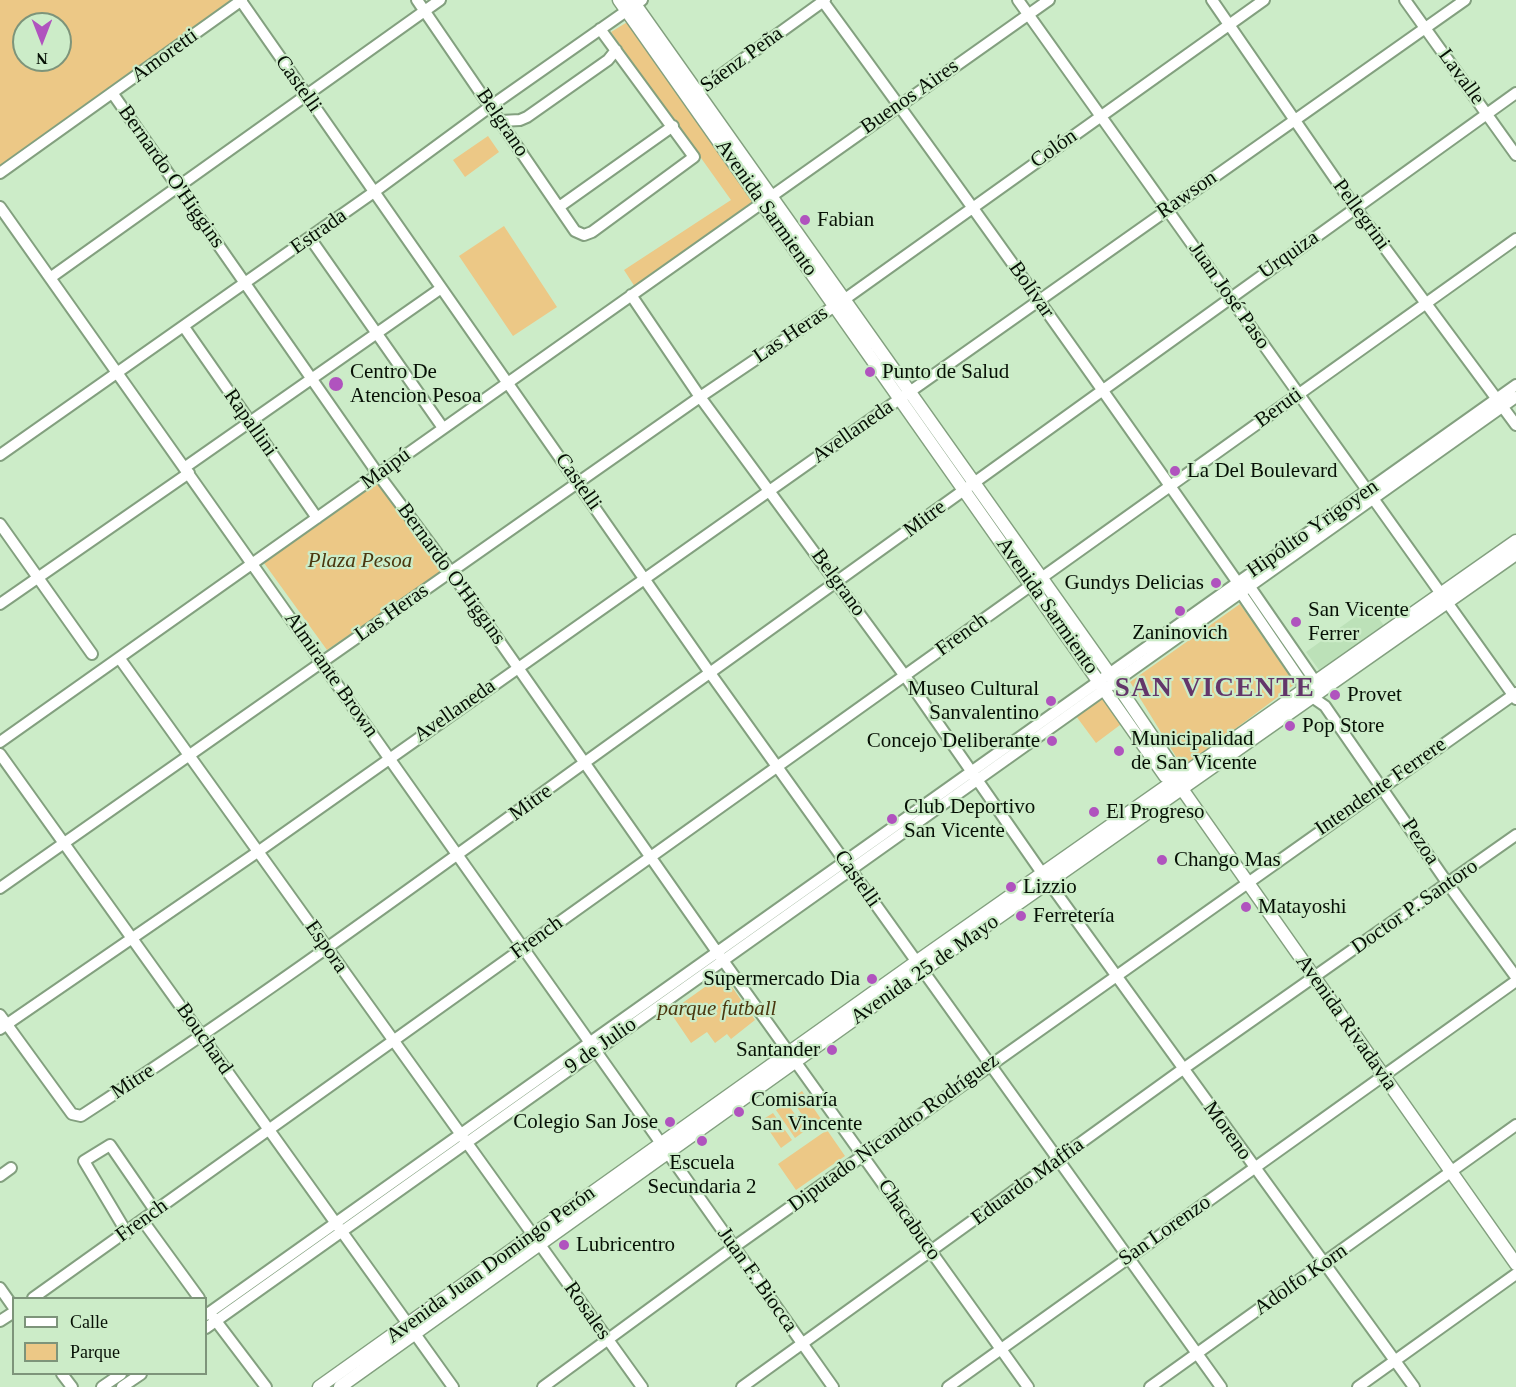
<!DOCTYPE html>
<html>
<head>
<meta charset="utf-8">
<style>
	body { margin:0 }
	#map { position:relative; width:1516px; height:1387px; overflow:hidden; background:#ccecc8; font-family:Georgia,serif }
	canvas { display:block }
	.legend { position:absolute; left:12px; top:1297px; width:195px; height:78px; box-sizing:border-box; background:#ccecc8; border:2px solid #7d947a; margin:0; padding:8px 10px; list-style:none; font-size:18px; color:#061005 }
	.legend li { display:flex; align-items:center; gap:12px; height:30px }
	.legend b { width:30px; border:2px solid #7d947a }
	.north { position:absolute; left:12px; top:12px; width:60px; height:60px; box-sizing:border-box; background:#ccecc8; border:2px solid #7d947a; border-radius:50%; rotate:180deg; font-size:16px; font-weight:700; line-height:24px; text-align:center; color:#061005 }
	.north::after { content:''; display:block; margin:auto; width:21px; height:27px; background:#b053be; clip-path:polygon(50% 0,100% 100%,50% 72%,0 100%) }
</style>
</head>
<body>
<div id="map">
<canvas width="1516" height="1387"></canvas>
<ul class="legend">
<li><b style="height:8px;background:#fff"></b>Calle</li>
<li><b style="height:16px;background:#ecc886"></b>Parque</li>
</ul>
<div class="north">N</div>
</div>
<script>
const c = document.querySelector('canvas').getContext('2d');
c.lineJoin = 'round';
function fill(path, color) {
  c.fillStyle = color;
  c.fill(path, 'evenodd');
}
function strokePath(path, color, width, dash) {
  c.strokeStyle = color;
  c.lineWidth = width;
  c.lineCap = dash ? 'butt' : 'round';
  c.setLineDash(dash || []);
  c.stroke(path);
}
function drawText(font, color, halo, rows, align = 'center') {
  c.font = font + ' Georgia,serif';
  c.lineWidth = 4.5;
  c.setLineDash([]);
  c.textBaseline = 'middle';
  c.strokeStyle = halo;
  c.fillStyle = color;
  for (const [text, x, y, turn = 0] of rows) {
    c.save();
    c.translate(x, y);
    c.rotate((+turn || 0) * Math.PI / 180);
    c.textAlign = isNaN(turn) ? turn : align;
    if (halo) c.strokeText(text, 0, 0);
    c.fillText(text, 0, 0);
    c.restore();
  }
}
fill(new Path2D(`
	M1370,606l15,21 -59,44 -7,-1 -13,-18z`), '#bce1b8');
fill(new Path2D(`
	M0,0h238l-238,167zM24,24h36v36h-36z
	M629,21l128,180 -122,86 -11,-17 107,-70 -120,-168z
	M488,136l11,16 -34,25 -12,-17z
	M504,226l53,81 -44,29 -54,-80z
	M379,482l63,89 -115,79 -63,-87z
	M1240,604l55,80 -112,84 -53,-86z
	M1105,695l19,27 -28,21 -20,-27z
	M723,974l32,46 -24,19 -4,-5 -12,9 -8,-11 -16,11 -21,-31z
	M802,1091l19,28 -11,7 -19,-27z
	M787,1103l19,27 -11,8 -19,-28z
	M773,1113l19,27 -11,8 -19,-28z
	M827,1130l18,26 -49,34 -18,-26z`), '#ecc886');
const minor = new Path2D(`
	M417,0l158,231 9,4 8,-3 102,-75 -94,-128
	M822,0c141,192 279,387 416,583l3,10 71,104 13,9 123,178 68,93
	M1018,0l498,699
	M1212,0l144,209 160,216
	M1405,0l111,155
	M241,1l469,672 511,714
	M113,94l265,380 73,98 266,380 311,435
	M692,96l133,-96
	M501,121l19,-1 7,-3 81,-57 8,-10
	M0,173l242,-173
	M0,207l833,1180
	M559,207l114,-81
	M310,238l133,190
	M50,278l390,-278
	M631,295l69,102 205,279 137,197 372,514
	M184,327l133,191
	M0,455l374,-263 117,-86 151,-106
	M184,468l256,-179
	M0,524l92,130
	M1244,585l6,2 69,100
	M0,604l189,-131
	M120,659l522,728
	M0,742l1049,-742
	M0,754l453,633
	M0,888l700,-491 145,-98 419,-299
	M0,1015l72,99 9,2c215,-140 420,-295 630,-444 269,-191 536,-387 805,-579
	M0,1029l259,-178 1206,-851
	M0,1176l11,-8
	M143,1221l56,77
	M127,1233l-43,-72 26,-16 46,67
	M0,1288l14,20
	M33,1298l1483,-1059
	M206,1315l1310,-930
	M213,1317l53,70
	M0,1321l14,-9
	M206,1328l1310,-931
	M62,1374l10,13
	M102,1387l19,-13
	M122,1387l19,-13
	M543,1387l191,-140 782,-554
	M742,1387l441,-318 333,-234
	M948,1387l568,-406
	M1150,1387l366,-262
	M1358,1387l158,-113`);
const major = new Path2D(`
	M619,0l546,776 11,5 6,8 334,475
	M632,0l484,683 59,87 1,11
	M319,1387l597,-425 600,-421
	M340,1387l582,-416 594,-417`);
strokePath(minor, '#83a07f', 14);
strokePath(major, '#83a07f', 15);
strokePath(minor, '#fff', 10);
strokePath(major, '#fff', 12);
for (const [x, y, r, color] of [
	[805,220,6,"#b053be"],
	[870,372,6,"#b053be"],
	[336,384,8,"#b053be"],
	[1175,471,6,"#b053be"],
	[1216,583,6,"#b053be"],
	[1180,611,6,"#b053be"],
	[1296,622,6,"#b053be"],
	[1335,695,6,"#b053be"],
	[1051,701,6,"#b053be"],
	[1290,726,6,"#b053be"],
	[1052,741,6,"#b053be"],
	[1119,751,6,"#b053be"],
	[1094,812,6,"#b053be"],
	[892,819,6,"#b053be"],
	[1162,860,6,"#b053be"],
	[1011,887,6,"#b053be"],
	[1246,907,6,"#b053be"],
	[1021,916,6,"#b053be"],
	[872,979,6,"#b053be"],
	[832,1050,6,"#b053be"],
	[739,1112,6,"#b053be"],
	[670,1122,6,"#b053be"],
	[702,1141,6,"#b053be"],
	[564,1245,6,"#b053be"]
]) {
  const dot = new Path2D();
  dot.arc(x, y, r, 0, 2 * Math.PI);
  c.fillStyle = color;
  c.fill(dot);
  strokePath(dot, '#ccecc8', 2);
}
drawText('21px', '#061005', '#ccecc8', [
	["Amoretti",165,56,-36],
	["Sáenz Peña",742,60,-36],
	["Lavalle",1461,77,54],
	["Castelli",298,84,55],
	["Buenos Aires",910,97,-35],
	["Belgrano",502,123,56],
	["Colón",1054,149,-35],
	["Bernardo O'Higgins",171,177,55],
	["Rawson",1187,195,-35],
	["Avenida Sarmiento",766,208,55],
	["Pellegrini",1361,215,54],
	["Estrada",319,232,-35],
	["Urquiza",1289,255,-35],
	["Bolívar",1031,290,55],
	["Juan José Paso",1229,296,55],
	["Las Heras",791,335,-34],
	["Beruti",1279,408,-36],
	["Rapallini",250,423,55],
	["Avellaneda",853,432,-35],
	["Maipú",386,469,-36],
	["Castelli",578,482,55],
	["Mitre",925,519,-37],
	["Hipólito Yrigoyen",1313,529,-35],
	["Bernardo O'Higgins",451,574,54],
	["Belgrano",838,583,54],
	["Avenida Sarmiento",1047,606,55],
	["Las Heras",392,613,-35],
	["French",962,635,-36],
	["Almirante Brown",331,675,55],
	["Avellaneda",455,711,-35],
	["Intendente Ferrere",1381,787,-35],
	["Mitre",531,803,-36],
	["Pezoa",1420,842,56],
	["Castelli",857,879,55],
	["Doctor P. Santoro",1415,907,-35],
	["French",537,938,-36],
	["Espora",326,947,55],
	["Avenida 25 de Mayo",925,970,-35],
	["Avenida Rivadavia",1346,1023,55],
	["Bouchard",204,1039,55],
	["9 de Julio",601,1046,-35],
	["Mitre",133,1082,-33],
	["Moreno",1227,1131,54],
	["Diputado Nicandro Rodríguez",894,1133,-36],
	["Eduardo Maffia",1028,1182,-36],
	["Chacabuco",909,1220,55],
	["French",142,1221,-36],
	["San Lorenzo",1165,1231,-35],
	["Avenida Juan Domingo Perón",491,1265,-36],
	["Juan F. Biocca",757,1280,55],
	["Adolfo Korn",1301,1280,-35],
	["Rosales",587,1311,55]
]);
drawText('21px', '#061005', '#ccecc8', [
	["Fabian",817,220],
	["Centro De",350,372],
	["Atencion Pesoa",350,396],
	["Punto de Salud",882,372],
	["La Del Boulevard",1187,471],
	["Gundys Delicias",1204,583,"right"],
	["San Vicente",1308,610],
	["Ferrer",1308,634],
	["Zaninovich",1180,633,"center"],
	["Museo Cultural",1039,689,"right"],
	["Sanvalentino",1039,713,"right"],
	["Provet",1347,695],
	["Pop Store",1302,726],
	["Municipalidad",1131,739],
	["de San Vicente",1131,763],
	["Concejo Deliberante",1040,741,"right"],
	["Club Deportivo",904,807],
	["San Vicente",904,831],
	["El Progreso",1106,812],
	["Chango Mas",1174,860],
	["Lizzio",1023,887],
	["Matayoshi",1258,907],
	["Ferretería",1033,916],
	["Supermercado Dia",860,979,"right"],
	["Santander",820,1050,"right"],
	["Comisaría",751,1100],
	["San Vincente",751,1124],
	["Colegio San Jose",658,1122,"right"],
	["Escuela",702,1163,"center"],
	["Secundaria 2",702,1187,"center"],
	["Lubricentro",576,1245]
], 'left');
drawText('italic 21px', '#4a370f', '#ccecc8', [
	["Plaza Pesoa",360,561],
	["parque futball",717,1009]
]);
c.letterSpacing = '1.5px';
drawText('bold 27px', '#63366a', '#ccecc8', [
	["SAN VICENTE",1215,689]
]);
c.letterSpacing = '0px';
</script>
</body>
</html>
